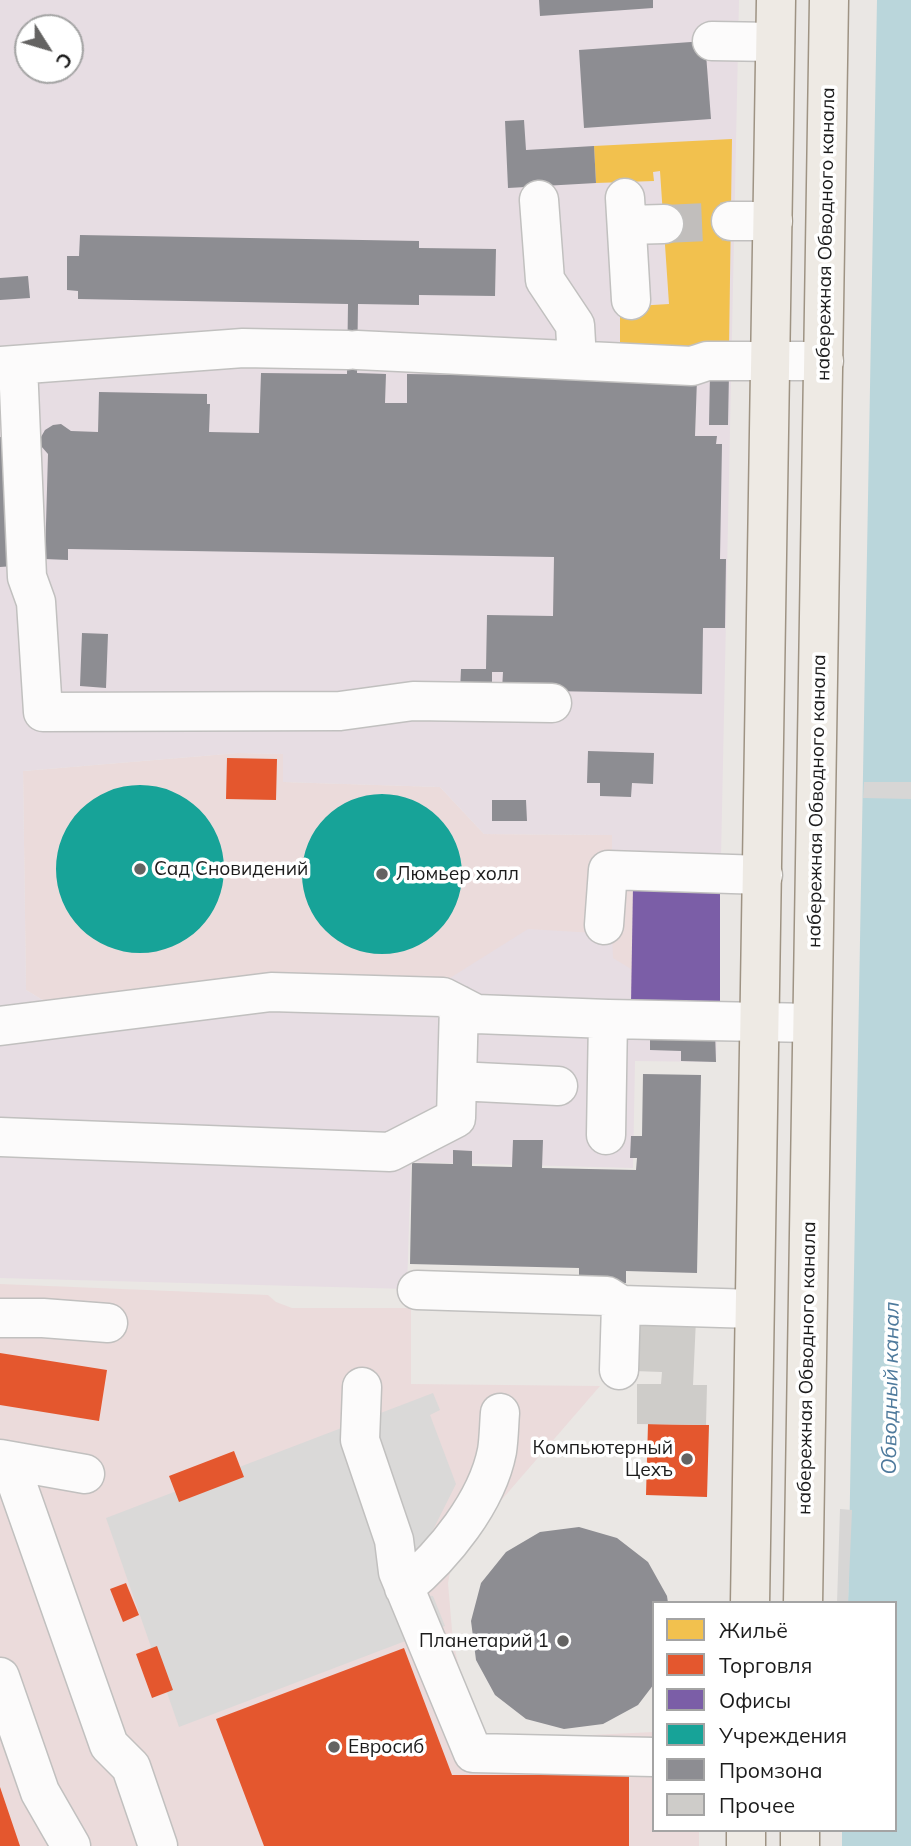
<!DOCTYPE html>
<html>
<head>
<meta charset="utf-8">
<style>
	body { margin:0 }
	#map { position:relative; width:911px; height:1846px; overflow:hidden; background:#eae7e4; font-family:Mulish,sans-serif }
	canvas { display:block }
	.legend { position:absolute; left:652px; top:1601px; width:245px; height:231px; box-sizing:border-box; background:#fff; border:2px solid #a4a4a4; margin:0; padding:9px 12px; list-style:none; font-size:21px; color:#1c1c1c }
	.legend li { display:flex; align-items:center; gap:14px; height:35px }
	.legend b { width:35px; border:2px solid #a4a4a4 }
	.north { position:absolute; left:14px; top:14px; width:70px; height:70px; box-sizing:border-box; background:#fff; border:2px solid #a4a4a4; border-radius:50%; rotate:127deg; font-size:19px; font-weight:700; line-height:28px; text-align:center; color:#1c1c1c }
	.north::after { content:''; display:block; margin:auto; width:24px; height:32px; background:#646362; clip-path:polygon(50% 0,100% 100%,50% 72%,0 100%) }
</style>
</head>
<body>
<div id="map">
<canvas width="911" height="1846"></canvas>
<ul class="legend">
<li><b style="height:19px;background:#f2c14e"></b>Жильё</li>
<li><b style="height:19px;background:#e4572e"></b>Торговля</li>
<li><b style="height:19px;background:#7b5ea7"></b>Офисы</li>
<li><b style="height:19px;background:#17a398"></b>Учреждения</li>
<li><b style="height:19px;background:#8d8d92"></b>Промзона</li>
<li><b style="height:19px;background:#ceccc9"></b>Прочее</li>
</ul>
<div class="north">С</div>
</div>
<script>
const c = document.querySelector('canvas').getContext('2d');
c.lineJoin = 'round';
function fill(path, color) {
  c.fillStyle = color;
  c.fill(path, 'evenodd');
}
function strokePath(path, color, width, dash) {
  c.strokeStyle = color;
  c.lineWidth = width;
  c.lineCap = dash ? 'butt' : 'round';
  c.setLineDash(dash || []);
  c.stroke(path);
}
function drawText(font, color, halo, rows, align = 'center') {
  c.font = font + ' Mulish,sans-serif';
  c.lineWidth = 7;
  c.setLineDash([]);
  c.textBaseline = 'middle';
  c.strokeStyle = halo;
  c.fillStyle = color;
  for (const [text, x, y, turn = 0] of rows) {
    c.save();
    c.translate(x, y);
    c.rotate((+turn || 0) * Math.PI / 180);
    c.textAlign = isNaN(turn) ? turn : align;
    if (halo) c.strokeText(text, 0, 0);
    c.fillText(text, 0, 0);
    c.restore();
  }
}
fill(new Path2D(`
	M238,753l46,1v28l156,5 44,47 128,1v16l108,39v114l-89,-1 -189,-20 -393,21 -23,-14 -3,-219z
	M0,1284l268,11 8,7 16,6h119v76l189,2 -102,118 -4,8 -42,49 -4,22 5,59 23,95h73l105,-5v98h45v16h-699z`), '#ebdbdb');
fill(new Path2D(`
	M0,0h739l-18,857 -109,-5v-17l-128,-1 -44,-47 -157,-5v-28l-45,-1 -215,18 3,219 23,14 393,-21 86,-54 84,5 1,24 18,11v34l87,1 -2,58 -81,-1 -2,107 -222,-6 -4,127 -407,-11zM28,28h42v42h-42z`), '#e7dde3');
fill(new Path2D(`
	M433,1393l7,17 -10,5 26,69 -38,76v34l15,2 12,30 -266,101 -73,-209z`), '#dad9d8');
fill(new Path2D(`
	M877,0h34v1846h-69v-16h53v-227h-47z`), '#bad6db');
fill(new Path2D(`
	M864,782h47v17l-48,-1z
	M840,1509l12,1 -4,93h-11z`), '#d7d6d5');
fill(new Path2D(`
	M732,139l-3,210h-109v-42l49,-3 -9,-133 -7,1 1,9 -58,2 -2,-37z`), '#f2c14e');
fill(new Path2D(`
	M227,758l50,1 -1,41 -50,-1z
	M0,1353l107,17 -8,51 -99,-16z
	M648,1424l61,1 -2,72 -61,-2z
	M234,1451l10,26 -65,25 -10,-26z
	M126,1583l13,32 -16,7 -13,-33z
	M157,1646l16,44 -21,8 -16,-44z
	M404,1648l48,127h177v71h-365l-48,-127z
	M0,1787l20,59h-20z`), '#e4572e');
fill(new Path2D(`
	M633,887l87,3v114l-89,-1z`), '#7b5ea7');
fill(new Path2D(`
	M56 869a84 84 0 1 1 168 0a84 84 0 1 1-168 0Z
	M302 874a80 80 0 1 1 160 0a80 80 0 1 1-160 0Z`), '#17a398');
fill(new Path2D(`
	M539,0h114v8l-113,8z
	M705,41l6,78 -127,9 -5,-78z
	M524,120l2,30 68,-4 2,37 -88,5 -3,-67z
	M80,235l339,6v7l77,1 -1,47 -76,-1v10l-61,-1 -1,69 29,1 -1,29h22v-29l290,5 -2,57h22l-1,8h6l-2,115h6l-1,69h-22l-1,66 -200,-4 1,-18h-11v19h-32l1,-22h25l1,-54 66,1 1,-59 -486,-8v11l-23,-1 3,-105 -7,-8v-9l4,-7 8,-5 8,-1 10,7 27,1 1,-40 108,2v10h3l-1,28 50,1 2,-60 86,1 1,-70 -270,-5v-8l-11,-1v-34h12z
	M28,276l2,22 -30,2v-22z
	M710,373h19l-1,52h-19z
	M0,437h2l12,129 -14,1z
	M82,633l26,1 -2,54 -26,-2z
	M588,751l66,2 -1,31 -21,-1 -1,14 -31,-1v-13h-13z
	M492,800h34l1,21h-35z
	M650,1029l65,2 1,31 -35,-1v-10l-31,-1z
	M643,1074l58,1 -4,198 -71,-2v12l-47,-1v-14l-169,-4 2,-101 41,1v-14l19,1v15l40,1 1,-27h30l-1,28 94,2 1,-12h-7l1,-22h11z
	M579,1527l38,11 31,24 19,34 1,7h-14v81l-16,21 -35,19 -39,5 -38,-10 -31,-24 -19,-35 -5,-39 10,-38 25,-31 34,-20z`), '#8d8d92');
fill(new Path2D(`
	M637,1316l59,3 -3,66h14l-1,40 -69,-1v-40h24l1,-12 -28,-1z`), '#ceccc9');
strokePath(new Path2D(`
	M664,224l67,-3`), '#c1bebc', 38, [38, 19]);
const minor = new Path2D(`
	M712,41l63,1
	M625,198l6,102
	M539,200l6,80 30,45 2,35
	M731,221h42
	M627,225l37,-1
	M357,350l335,16 15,-5h117
	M18,365l9,212 9,25 7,110 297,-1 73,-10 139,2
	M0,366l243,-18 105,2
	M604,925l4,-55 155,5
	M0,1026l271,-34 172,5 33,17 132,5 204,4
	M457,1081l101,5
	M606,1135l2,-116
	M0,1137l390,15 66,-34 3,-113
	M417,1290l190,6 14,9 133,4
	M0,1318h43l65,5
	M619,1370l2,-65
	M362,1387l-2,53 34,100 4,32 75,181 181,4
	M0,1459l85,15
	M9,1461l100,284 22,22 27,79
	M404,1588c40,-33 83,-86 93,-137 2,-13 2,-26 3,-38
	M0,1677l40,115 31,54`);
const major = new Path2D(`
	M750,1603l26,-1603
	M803,1603l26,-1603
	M746,1846v-16
	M800,1846v-16`);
strokePath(minor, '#c1c0bf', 41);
strokePath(major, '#9e9383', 41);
strokePath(minor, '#fcfbfb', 38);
strokePath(major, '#eeeae4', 38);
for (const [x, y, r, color] of [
	[140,869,7,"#646362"],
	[382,874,7,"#646362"],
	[687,1459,7,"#646362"],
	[563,1641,7,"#646362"],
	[334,1747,7,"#646362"]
]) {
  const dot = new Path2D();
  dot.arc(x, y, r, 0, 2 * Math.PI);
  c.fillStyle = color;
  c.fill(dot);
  strokePath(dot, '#fff', 2.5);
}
drawText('19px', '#1c1c1c', '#fff', [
	["набережная Обводного канала",826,234,-89],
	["набережная Обводного канала",817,801,-89],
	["набережная Обводного канала",807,1368,-89]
]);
drawText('19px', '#1c1c1c', '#fff', [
	["Сад Сновидений",154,869],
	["Люмьер холл",396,874],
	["Компьютерный",673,1448,"right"],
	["Цехъ",673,1470,"right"],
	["Планетарий 1",549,1641,"right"],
	["Евросиб",348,1747]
], 'left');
drawText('italic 21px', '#4e7a9c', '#fff', [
	["Обводный канал",891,1388,-89]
]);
</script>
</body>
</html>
